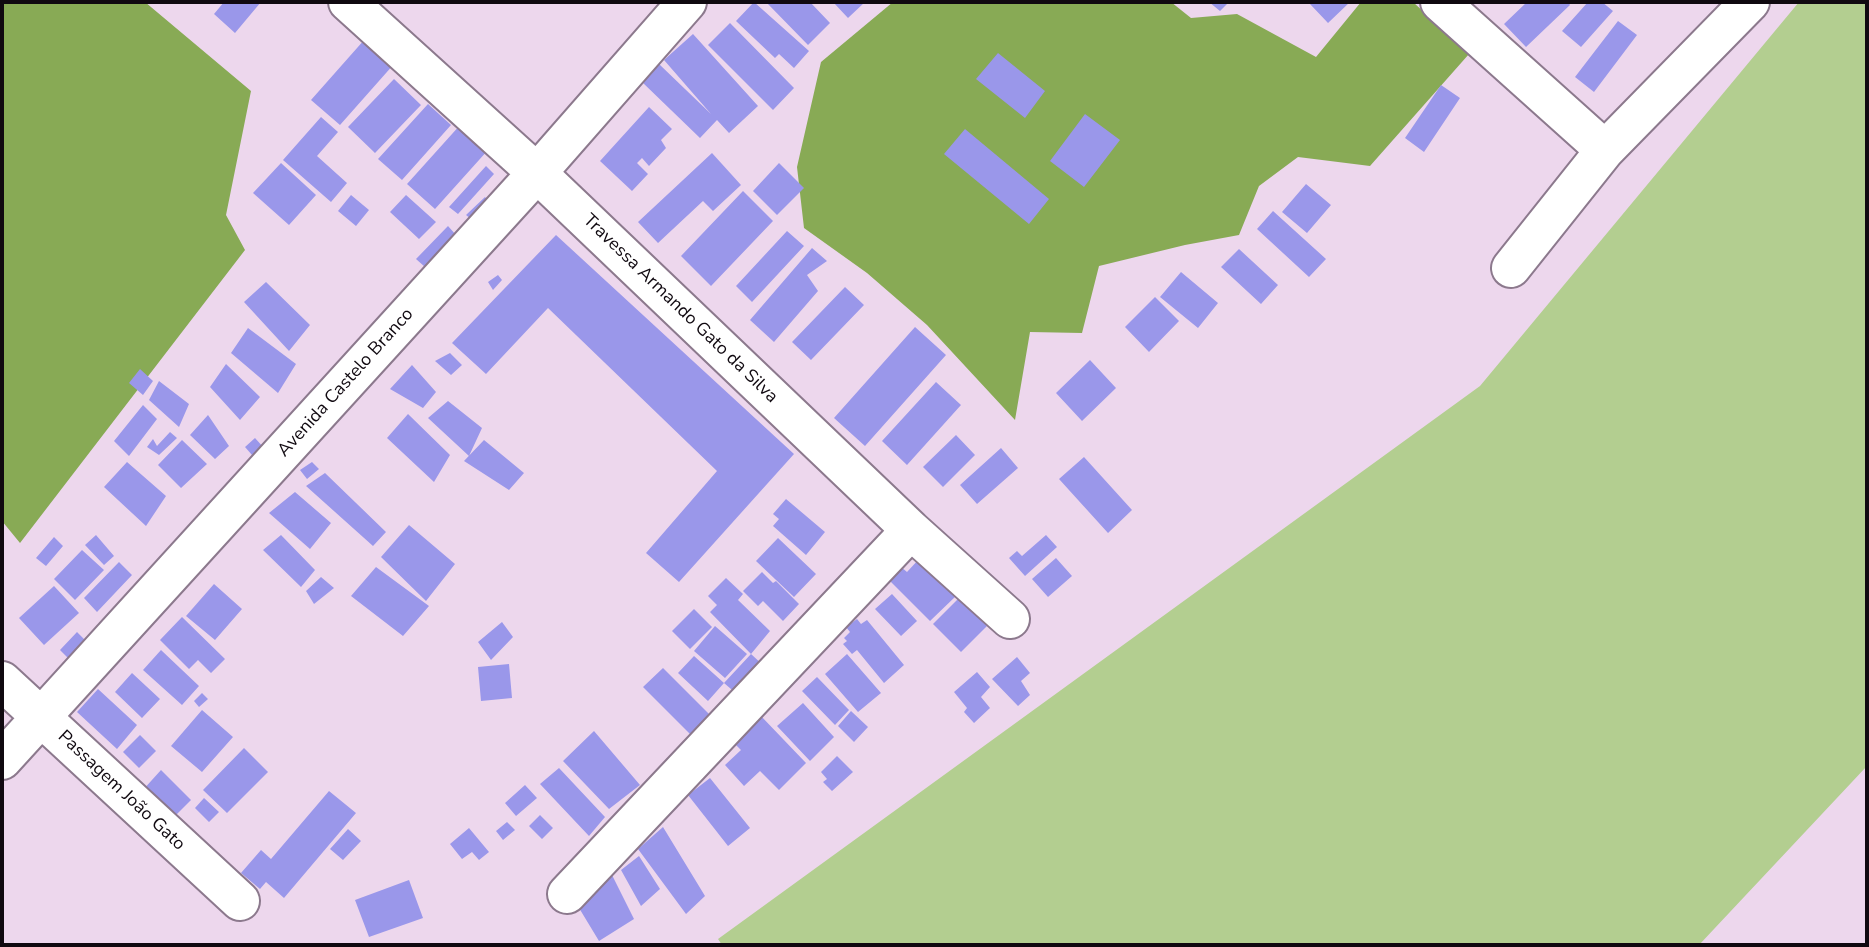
<!DOCTYPE html>
<html>
<head>
<meta charset="utf-8">
<style>
	body { margin:0 }
	#map { position:relative; width:1869px; height:947px; overflow:hidden; background:#edd7ed; font-family:"Nunito Sans",sans-serif }
	canvas { display:block }
	.frame { position:absolute; inset:0; border:4px solid #100910; pointer-events:none }
</style>
</head>
<body>
<div id="map">
<canvas width="1869" height="947"></canvas>
<div class="frame"></div>
</div>
<script>
const c = document.querySelector('canvas').getContext('2d');
c.lineJoin = 'round';
function fill(path, color) {
  c.fillStyle = color;
  c.fill(path, 'evenodd');
}
function strokePath(path, color, width, dash) {
  c.strokeStyle = color;
  c.lineWidth = width;
  c.lineCap = dash ? 'butt' : 'round';
  c.setLineDash(dash || []);
  c.stroke(path);
}
function drawText(font, color, halo, rows, align = 'center') {
  c.font = font + ' "Nunito Sans",sans-serif';
  c.lineWidth = 5;
  c.setLineDash([]);
  c.textBaseline = 'middle';
  c.strokeStyle = halo;
  c.fillStyle = color;
  for (const [text, x, y, turn = 0] of rows) {
    c.save();
    c.translate(x, y);
    c.rotate((+turn || 0) * Math.PI / 180);
    c.textAlign = isNaN(turn) ? turn : align;
    if (halo) c.strokeText(text, 0, 0);
    c.fillText(text, 0, 0);
    c.restore();
  }
}
fill(new Path2D(`
	M1799,2h68v764l-168,179h-977l-4,-6 762,-553z`), '#b3ce90');
fill(new Path2D(`
	M2,2h143l106,89 -25,124 19,35 -225,293 -18,-22z
	M893,2h278l20,16 46,-4 79,43 45,-55h52l56,52 -99,112 -72,-9 -39,29 -20,49 -54,10 -86,21 -17,67 -52,-1 -15,88 -88,-95 -60,-52 -63,-45 -7,-61 24,-105z`), '#8a5');
fill(new Path2D(`
	M224,2h37l-26,31 -21,-19z
	M754,2l55,49 -15,17 -15,-14 -4,4 -39,-37z
	M766,2h44l20,21 -22,22z
	M833,2h32l-17,16z
	M1209,2h20l-9,9z
	M1313,2h37l-22,21 -18,-19z
	M1527,2h41l2,3 -44,42 -22,-23z
	M1588,2h14l11,9 -32,36 -19,-16z
	M1618,21l19,14 -43,57 -19,-15z
	M730,23l64,65 -21,22 -65,-65z
	M693,34l65,72 -29,27 -12,-13 -17,18 -58,-56 17,-18 52,50 -47,-54z
	M365,39l29,25 -54,61 -29,-25z
	M998,53l47,38 -20,27 -49,-39z
	M394,79l27,26 -46,48 -27,-26z
	M1441,85l19,13 -36,54 -19,-14z
	M428,104l23,21 -49,55 -24,-21z
	M649,107l23,22 -11,11 5,8 -17,18 -7,-8 -5,5 11,11 -16,17 -32,-30z
	M1085,114l35,26 -36,47 -34,-26z
	M321,117l17,15 -21,24 30,27 -16,19 -48,-42z
	M461,124l27,26 -53,59 -28,-25z
	M965,129l84,70 -20,25 -85,-70z
	M712,153l29,32 -28,26 -10,-10 -45,42 -20,-21z
	M281,163l35,32 -27,30 -36,-32z
	M779,163l25,25 -27,27 -24,-24z
	M486,166l8,8 -36,40 -9,-7z
	M1306,184l25,21 -24,28 -25,-21z
	M743,191l30,30 -62,65 -30,-30z
	M351,195l18,15 -13,16 -18,-15z
	M406,195l30,27 -17,17 -29,-27z
	M485,197l4,5 -18,17 -5,-4z
	M1273,211l53,48 -17,18 -52,-48z
	M448,226l8,9 -31,32 -9,-8z
	M787,231l17,15 -52,56 -16,-16z
	M556,235l238,219 -115,128 -33,-29 71,-82 -169,-163 -62,66 -34,-31z
	M812,248l15,13 -20,14 11,16 -44,51 -24,-22z
	M1239,249l39,36 -17,19 -40,-37z
	M1181,272l37,31 -20,25 -38,-31z
	M498,275l4,5 -9,10 -5,-8z
	M266,282l44,43 -21,26 -45,-49z
	M845,287l19,18 -53,55 -19,-18z
	M1155,297l24,24 -30,31 -24,-25z
	M915,327l31,28 -81,91 -31,-28z
	M248,328l48,36 -18,29 -47,-40z
	M450,353l12,12 -11,10 -16,-14z
	M1090,360l26,28 -34,33 -26,-28z
	M226,364l34,33 -20,23 -30,-33z
	M412,365l24,27 -13,16 -33,-19z
	M140,369l13,12 -10,14 -14,-12z
	M159,381l30,23 -10,23 -30,-27z
	M936,382l25,23 -54,60 -25,-24z
	M448,401l34,27 -13,28 -41,-38z
	M143,405l14,14 -28,37 -15,-15z
	M408,414l42,41 -16,27 -47,-44z
	M208,415l21,31 -14,13 -25,-24z
	M170,432l7,6 -18,17 -12,-8 6,-8 4,7z
	M956,435l19,20 -32,32 -20,-20z
	M255,438l9,10 -12,7 -7,-8z
	M182,440l25,24 -26,24 -23,-23z
	M484,440l40,33 -15,17 -45,-29z
	M1001,448l17,20 -41,36 -17,-19z
	M1084,457l48,53 -24,23 -49,-54z
	M127,462l39,34 -20,30 -42,-39z
	M312,462l7,7 -12,10 -7,-9z
	M325,473l61,59 -13,14 -67,-60z
	M295,492l36,31 -21,26 -41,-36z
	M786,499l39,33 -19,23 -33,-29 6,-7 -6,-5z
	M409,525l46,39 -29,37 -45,-44z
	M96,535l18,21 -10,9 -19,-20z
	M281,535l34,35 -14,17 -38,-37z
	M1046,535l11,12 -32,29 -16,-18 8,-7 5,5z
	M54,537l9,9 -17,20 -10,-8z
	M778,538l38,36 -22,23 -38,-36z
	M82,550l22,20 -29,30 -21,-21z
	M1056,558l16,18 -24,21 -16,-18z
	M919,559l37,37 -26,25 -41,-41 12,-13 6,5z
	M119,562l13,13 -35,37 -13,-14z
	M376,567l53,39 -26,30 -52,-40z
	M762,572l11,11 3,-2 23,23 -16,17 -20,-20 -5,5 -15,-15z
	M321,577l13,11 -20,16 -8,-13z
	M726,578l17,16 -5,6 32,31 -19,23 -41,-42 7,-7 -9,-9z
	M214,584l28,25 -27,31 -29,-24z
	M54,586l25,27 -35,32 -25,-27z
	M892,594l25,27 -16,15 -26,-27z
	M959,598l28,28 -26,26 -28,-28z
	M694,609l18,18 -22,22 -18,-18z
	M182,617l43,42 -14,14 -13,-13 -9,9 -29,-29z
	M857,619l4,5 6,-4 37,45 -20,18 -27,-33 -5,4 -9,-10 4,-3 -3,-3 6,-6 -4,-5z
	M502,622l11,15 -22,23 -13,-18z
	M715,626l32,28 -22,24 -31,-27z
	M77,632l13,13 -18,17 -12,-12z
	M161,650l38,36 -17,19 -39,-35z
	M751,654l13,12 -26,29 -14,-12 -16,18 -30,-28 16,-17 30,27z
	M847,654l34,39 -23,19 -33,-38z
	M1017,657l13,16 -9,8 9,14 -12,11 -26,-27z
	M509,664l3,34 -31,3 -3,-34z
	M663,668l47,47 -20,19 -47,-47z
	M977,672l13,15 -9,10 9,11 -16,15 -10,-11 3,-4 -13,-16z
	M132,673l28,26 -18,19 -27,-26z
	M817,677l32,33 -14,15 -33,-34z
	M98,689l39,36 -20,24 -40,-37z
	M202,693l6,6 -9,8 -5,-6z
	M803,703l31,34 -24,24 -33,-35z
	M202,710l31,27 -31,35 -31,-26z
	M851,711l17,16 -14,15 -16,-16z
	M760,715l46,48 -27,27 -19,-19 -16,15 -19,-21 16,-15 -9,-9z
	M594,731l46,54 -31,24 -46,-48z
	M140,735l16,16 -17,17 -16,-16z
	M244,748l24,24 -41,41 -24,-23z
	M837,756l16,16 -21,19 -9,-9 4,-3 -6,-7z
	M559,768l46,49 -16,19 -49,-52z
	M161,770l30,30 -19,19 -30,-28z
	M710,778l40,50 -22,18 -40,-51z
	M525,785l12,13 -21,18 -11,-13z
	M329,791l27,22 -72,85 -18,-16 -6,7 -19,-16 20,-23 10,9z
	M204,798l15,14 -10,10 -14,-14z
	M540,815l13,13 -11,11 -13,-13z
	M507,822l8,8 -12,10 -7,-9z
	M663,827l42,69 -19,18 -48,-65z
	M469,828l20,24 -10,8 -7,-8 -10,7 -12,-15z
	M348,829l13,12 -18,19 -13,-11z
	M639,856l21,33 -19,17 -20,-36z
	M611,873l23,46 -35,22 -23,-38z
	M409,880l14,38 -54,19 -14,-37z`), '#9a97ea');
const minor = new Path2D(`
	M348,2l189,171 374,357 99,89
	M1440,2l165,148
	M1511,268l94,-118 145,-148
	M2,681l238,220
	M2,760l535,-587 150,-171
	M567,894l344,-364`);
strokePath(minor, '#8c798d', 42);
strokePath(minor, '#fff', 38);
drawText('18px', '#100910', '#fff', [
	["Travessa Armando Gato da Silva",680,309,44],
	["Avenida Castelo Branco",346,383,-48],
	["Passagem João Gato",121,791,43]
]);
</script>
</body>
</html>
